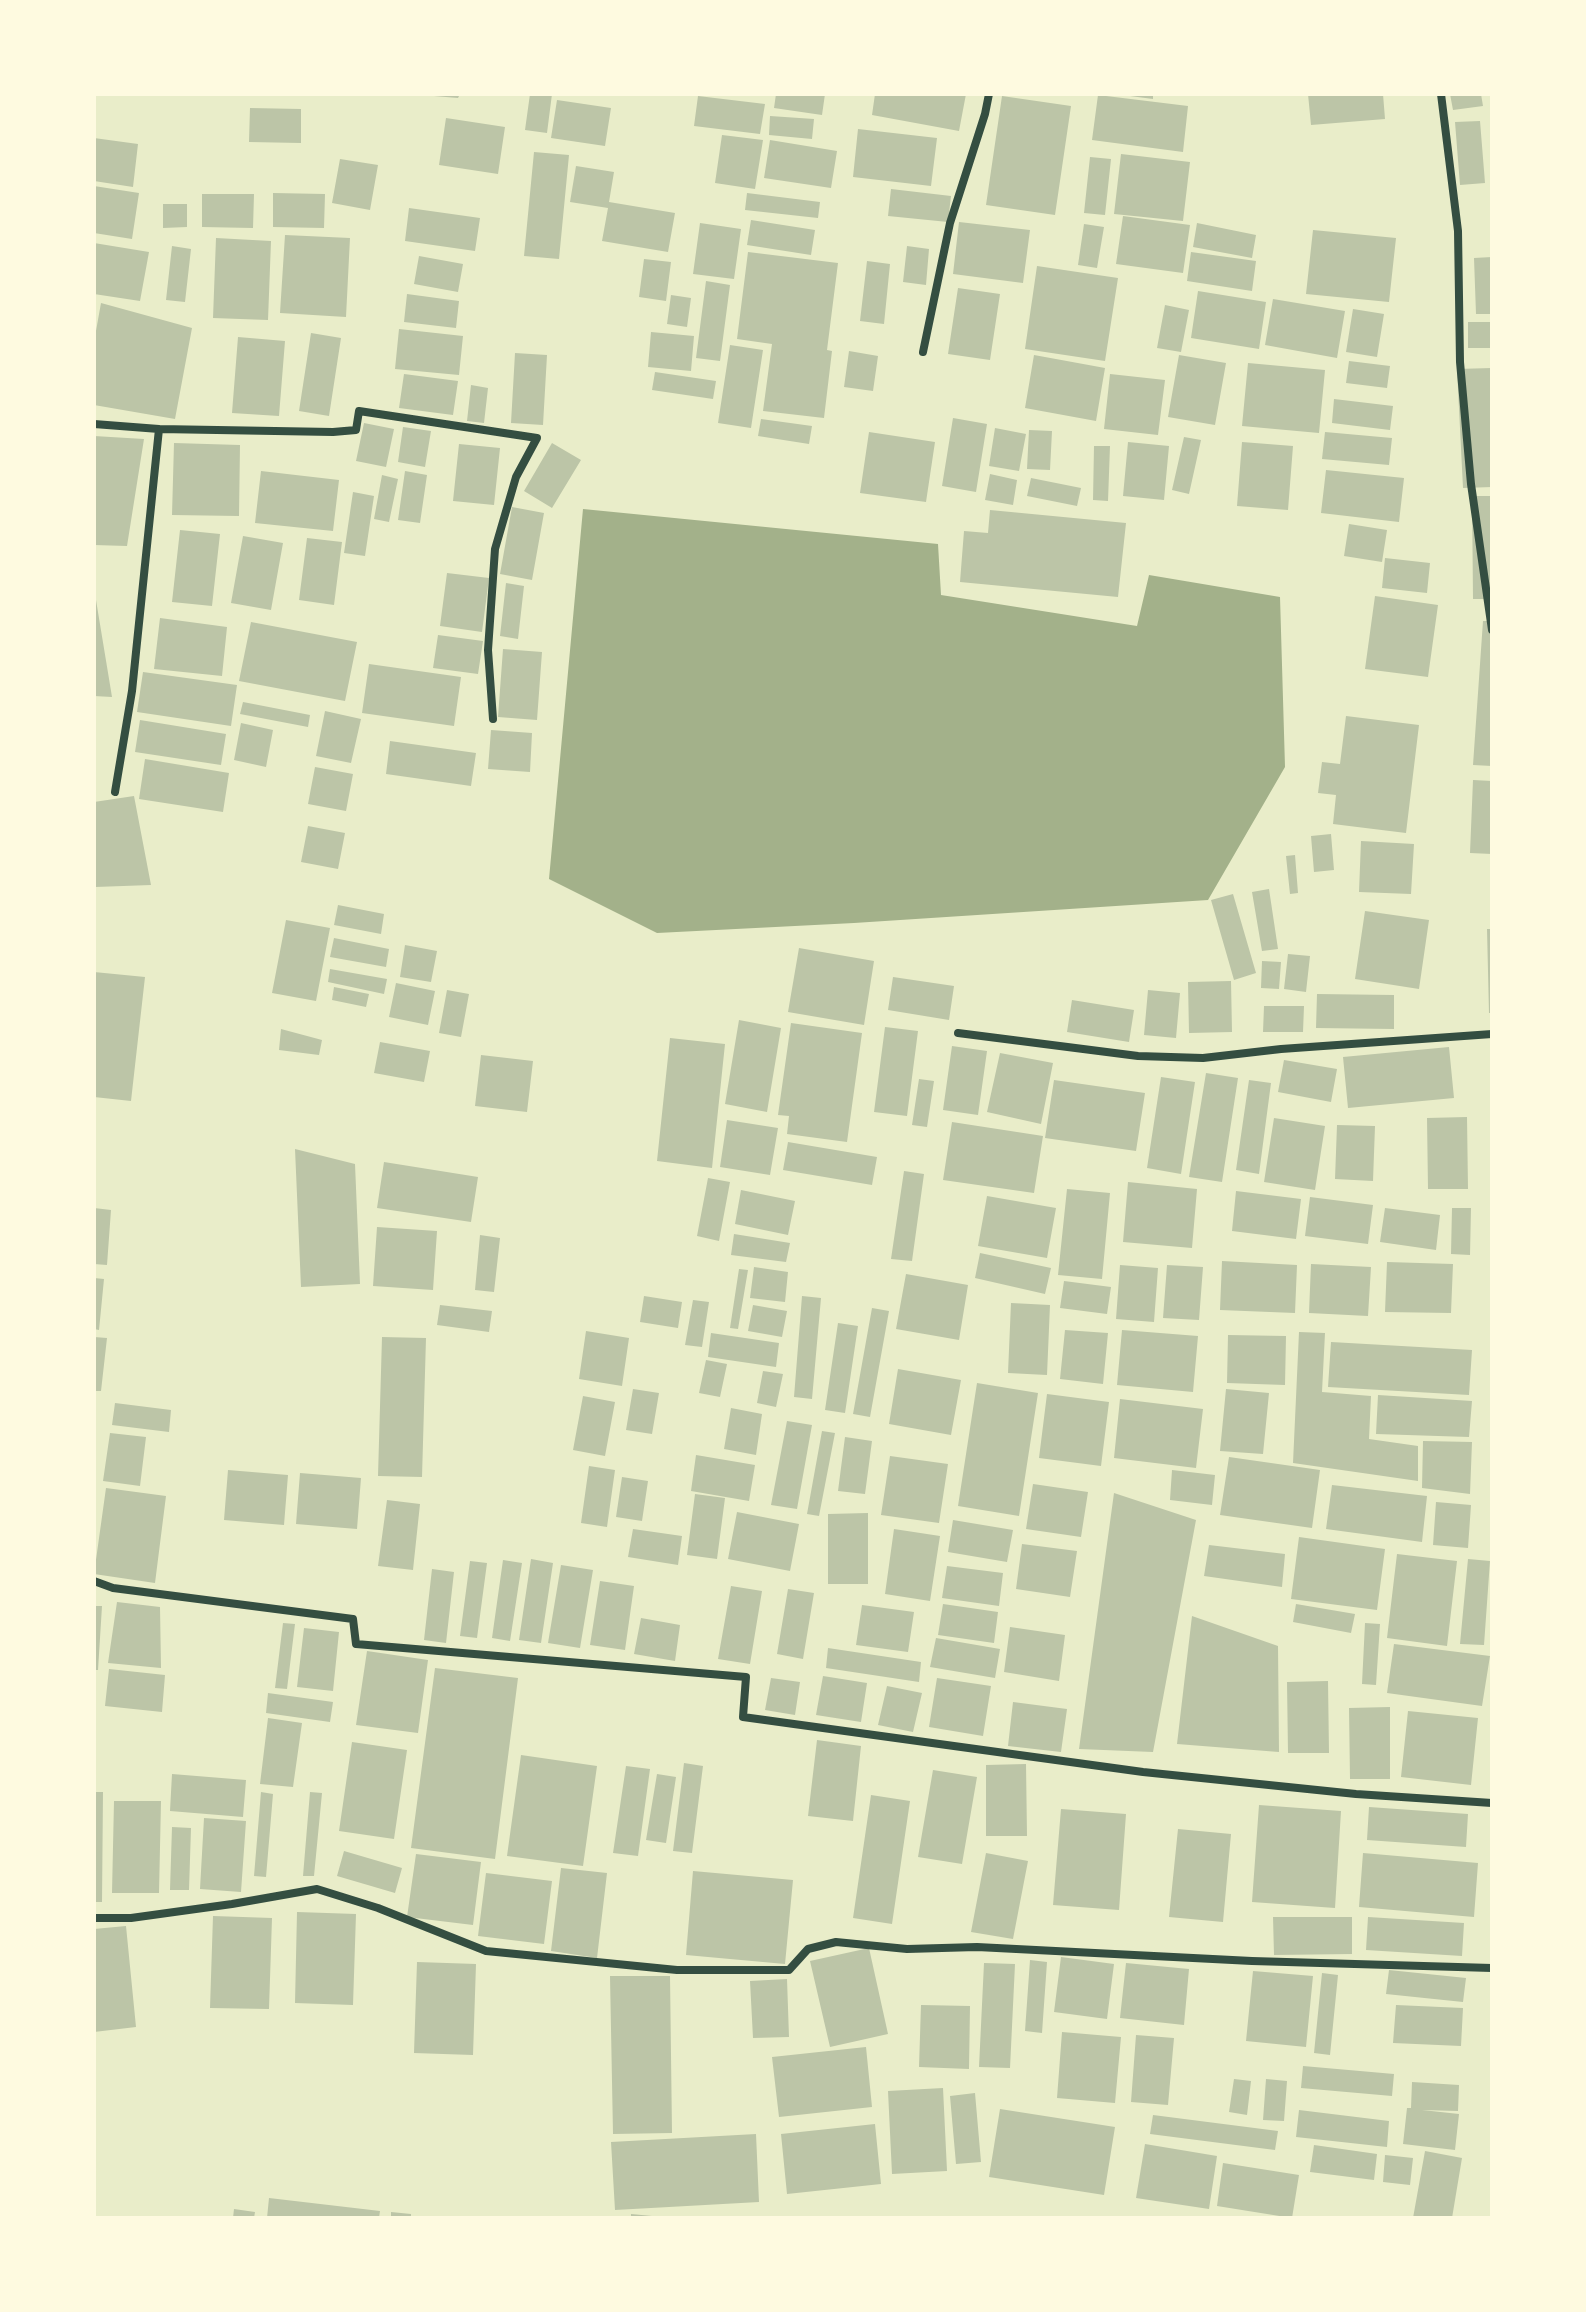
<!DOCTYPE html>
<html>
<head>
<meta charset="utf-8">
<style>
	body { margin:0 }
	#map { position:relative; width:1586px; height:2312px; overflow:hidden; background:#e9edc9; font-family:"Asap Condensed",sans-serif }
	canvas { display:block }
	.frame { position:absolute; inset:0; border:96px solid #fefae0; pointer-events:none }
</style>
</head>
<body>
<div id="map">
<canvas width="1586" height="2312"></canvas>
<div class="frame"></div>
</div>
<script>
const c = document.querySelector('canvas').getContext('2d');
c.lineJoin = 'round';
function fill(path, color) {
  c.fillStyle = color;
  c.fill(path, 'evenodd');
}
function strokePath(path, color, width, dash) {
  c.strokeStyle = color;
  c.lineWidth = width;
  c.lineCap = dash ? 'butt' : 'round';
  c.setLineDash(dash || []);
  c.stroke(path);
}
fill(new Path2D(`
	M583,509l355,35 3,51 196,31 12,-51 131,22 5,170 -77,133 -354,23 -197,10 -108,-54z`), '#a3b18a');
fill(new Path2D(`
	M434,94h26l-2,4 -24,-2z
	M530,94h22l-5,39 -22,-3z
	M776,94h49l-3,21 -48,-7z
	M875,94h91l-7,37 -87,-16z
	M1130,94h23v5l-23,-3z
	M1308,94h75l2,25 -74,6z
	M1450,94h31l2,12 -30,4z
	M1098,95l90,11 -5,46 -91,-12z
	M698,96l67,8 -5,30 -66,-8z
	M1002,96l69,10 -16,109 -69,-10z
	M557,100l54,8 -6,38 -54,-8z
	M250,108l51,1v34l-52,-1z
	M770,116l44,3 -2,20 -43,-4z
	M446,118l59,9 -7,47 -59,-9z
	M1480,121l5,62 -25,2 -5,-63z
	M858,129l79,9 -6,48 -78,-9z
	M722,135l41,5 -8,49 -40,-6z
	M94,138l44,6 -5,43 -39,-6z
	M770,140l67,11 -6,37 -67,-10z
	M534,152l35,3 -10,104 -35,-3z
	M1121,154l69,8 -7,59 -69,-7z
	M1090,157l21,2 -6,56 -21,-2z
	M340,159l38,6 -8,45 -38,-7z
	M576,166l38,6 -5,30 66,11 -7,39 -66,-11 6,-33 -38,-6z
	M94,186l45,7 -7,46 -38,-6z
	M891,189l60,7 -3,26 -60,-6z
	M273,193l52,1 -1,34 -51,-1z
	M747,193l73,9 -2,16 -73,-8z
	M202,194h52l-1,34 -51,-1z
	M163,204h24v23l-24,1z
	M409,208l71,10 -5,33 -70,-10z
	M1123,216l67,9 -7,48 -67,-9z
	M751,220l64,10 -4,25 -64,-10z
	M959,222l71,8 -7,53 -70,-9z
	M700,223l41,6 -7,50 -41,-5z
	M1197,223l59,12 -4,23 -59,-11z
	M1084,224l20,3 -7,41 -19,-3z
	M1313,230l83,8 -7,64 -83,-8z
	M285,235l65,3 -4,79 -66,-4z
	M216,238l55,3 -3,79 -55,-2z
	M94,243l55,9 -9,49 -46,-7z
	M172,246l19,3 -6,53 -19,-2z
	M907,246l22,3 -3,36 -23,-3z
	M748,252l90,11 -11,87 5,1 -8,67 -61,-7 9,-67 -35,-5z
	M1191,252l65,9 -4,30 -65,-10z
	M419,256l44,8 -5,28 -44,-8z
	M1492,257v57h-16l-2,-56z
	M644,259l27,3 -5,39 -27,-4z
	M867,261l23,3 -6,60 -24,-3z
	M1037,266l81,12 -13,83 -80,-12z
	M706,281l24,4 -10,76 -24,-3z
	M958,288l42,6 -10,66 -42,-6z
	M1198,291l68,11 -7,47 -68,-11z
	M407,294l52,7 -3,27 -52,-6z
	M671,295l20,3 -4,29 -20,-3z
	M1273,299l72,12 -8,47 -72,-13z
	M101,303l91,25 -17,91 -81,-14v-63z
	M1165,305l24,5 -8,42 -24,-4z
	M1353,309l31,5 -7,43 -31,-5z
	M1468,322h24v26h-24z
	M399,329l64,7 -4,39 -64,-6z
	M651,332l43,4 -3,35 -43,-4z
	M311,333l30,5 -12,78 -30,-5z
	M238,337l47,4 -6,75 -47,-3z
	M730,345l33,5 -12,78 -33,-5z
	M849,351l29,5 -5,35 -29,-4z
	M515,353l32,2 -4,70 -32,-2z
	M1034,355l71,13 -9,53 -71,-13z
	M1179,355l47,8 -11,62 -47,-8z
	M1349,361l41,5 -3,22 -41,-5z
	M1248,363l77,7 -6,63 -77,-7z
	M1492,368v119l-29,1 -6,-119z
	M655,372l61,9 -3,18 -61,-9z
	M404,374l54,7 -5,34 -54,-7z
	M1110,374l55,6 -7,55 -54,-6z
	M471,385l17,3 -4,35 -17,-2z
	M1334,399l59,7 -3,24 -58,-7z
	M953,418l34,6 -11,68 -34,-6z
	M761,419l51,7 -3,18 -51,-8z
	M364,423l30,6 -8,38 -30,-6z
	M403,427l28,4 -6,36 -27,-5z
	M995,428l31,6 -7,37 -30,-5z
	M1029,430l23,1 -2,39 -23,-1z
	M869,432l66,10 -9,60 -66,-9z
	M1325,432l67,6 -3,27 -67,-6z
	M94,436l50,3 -17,107 -33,-1z
	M1184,437l17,3 -12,54 -17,-4z
	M1128,442l41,4 -5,54 -41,-4z
	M1242,442l51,4 -5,64 -51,-4z
	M174,443l66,2 -1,71 -67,-1z
	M552,443l29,17 -29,48 -28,-17z
	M459,444l41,4 -6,57 -41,-4z
	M1094,446h16l-2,55 -15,-1z
	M1326,470l78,8 -5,44 -78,-9z
	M261,471l78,9 -6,51 -78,-8z
	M405,471l22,4 -7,48 -22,-3z
	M990,474l27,6 -4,25 -28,-5z
	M382,475l16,4 -9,43 -15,-3z
	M1031,478l50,10 -4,18 -50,-10z
	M353,492l21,4 -9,60 -21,-3z
	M1472,496h20v103h-19z
	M512,507l32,6 -12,67 -32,-6z
	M990,510l136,13 -8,74 -158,-15 4,-51 24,2z
	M1349,524l38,6 -5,32 -38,-6z
	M180,530l40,4 -8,72 -40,-4z
	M243,536l40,7 -12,67 -40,-7z
	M307,538l35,4 -8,63 -35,-5z
	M1385,558l45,5 -3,30 -45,-5z
	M447,573l42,5 -7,54 -42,-6z
	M506,583l18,3 -6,53 -18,-3z
	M1375,596l63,9 -10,72 -63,-8z
	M94,600h2l16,97 -18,-1z
	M160,618l67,9 -5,49 -68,-7z
	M1483,621h9v145l-19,-1z
	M251,622l106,20 -12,59 -106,-20z
	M438,635l45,6 -5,33 -45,-6z
	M503,649l39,3 -5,68 -39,-3z
	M369,664l92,13 -7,49 -92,-13z
	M143,672l94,13 -6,41 -94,-14z
	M243,702l67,13 -2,12 -68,-13z
	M325,711l36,8 -10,44 -35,-7z
	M1346,716l73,9 -13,108 -73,-9 3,-29 -18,-2 4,-31 18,2z
	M140,720l86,14 -5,31 -86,-13z
	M241,723l32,7 -7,37 -32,-7z
	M491,730l41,3 -2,39 -42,-3z
	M390,741l86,12 -5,33 -85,-12z
	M145,759l84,14 -6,39 -84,-13z
	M315,767l38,7 -7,37 -38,-7z
	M1473,780l19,1v73l-22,-1z
	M134,796l17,89 -56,2 -1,-85z
	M308,826l37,7 -7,36 -37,-7z
	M1331,834l3,36 -20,2 -3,-36z
	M1361,841l53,3 -3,50 -52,-2z
	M1295,855l3,38 -8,1 -4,-38z
	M1269,889l9,60 -16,2 -10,-59z
	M1233,894l23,79 -22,7 -23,-80z
	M338,905l46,9 -3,20 -47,-9z
	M1365,911l64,9 -10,69 -64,-10z
	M286,920l44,8 -14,73 -44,-8z
	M1487,929h5v84h-3z
	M334,938l55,11 -3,18 -56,-10z
	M405,945l32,6 -6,31 -31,-5z
	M799,948l75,13 -10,64 -76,-13z
	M1288,954l22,2 -4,36 -22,-3z
	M1262,961l19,1 -2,27 -18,-1z
	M330,969l57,10 -3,15 -56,-12z
	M94,972l51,5 -14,124 -37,-4z
	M893,977l61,9 -5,34 -61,-10z
	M1231,981l1,51 -43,1 -1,-51z
	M396,983l39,8 -7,34 -39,-8z
	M334,987l35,7 -3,13 -34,-7z
	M447,990l22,4 -8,43 -22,-4z
	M1148,990l32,3 -4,45 -32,-3z
	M1317,994l77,1v34l-78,-1z
	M1072,1000l62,10 -5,32 -62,-10z
	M1264,1006h40l-1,26h-40z
	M739,1020l42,8 -14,84 -42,-8z
	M791,1023l71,10 -15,109 -60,-8 2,-18 -11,-1z
	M885,1027l33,4 -11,85 -33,-4z
	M281,1029l41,11 -3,15 -40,-5z
	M670,1038l55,6 -13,124 -55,-7z
	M380,1042l50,9 -6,31 -50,-9z
	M952,1046l35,5 -9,64 -35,-5z
	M1449,1047l5,51 -106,10 -5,-51z
	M1000,1053l53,10 -12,61 -54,-12z
	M481,1055l52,6 -6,51 -52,-6z
	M1284,1060l53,9 -6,33 -53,-10z
	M1206,1073l32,5 -16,104 -33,-5z
	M1161,1077l34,5 -14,92 -34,-6z
	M919,1079l15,2 -7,46 -15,-2z
	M1054,1080l91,13 -9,58 -91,-13z
	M1249,1080l22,3 -12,91 -23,-4z
	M1467,1117l1,72h-40l-1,-71z
	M1274,1118l51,8 -10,64 -51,-8z
	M727,1120l51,8 -8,47 -50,-8z
	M952,1122l91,14 -9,57 -91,-13z
	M1337,1125l38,1 -2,55 -38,-2z
	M788,1142l89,15 -5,28 -89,-15z
	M295,1149l60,15 5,120 -59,3z
	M384,1162l94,15 -7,45 -94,-14z
	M904,1171l20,3 -12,87 -21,-2z
	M708,1178l22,4 -11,59 -22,-5z
	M1128,1182l69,7 -5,59 -69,-6z
	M1067,1189l43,4 -8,86 -44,-4z
	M741,1190l54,11 -7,34 -53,-11z
	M1236,1191l65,8 -5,40 -64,-8z
	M987,1196l69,12 -9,50 -69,-12z
	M1310,1197l63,8 -5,39 -63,-8z
	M94,1208l17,2 -4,55 -13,-1z
	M1385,1208l55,7 -4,35 -56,-8z
	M1452,1208h19l-1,47 -19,-1z
	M377,1227l60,4 -4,59 -60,-4z
	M734,1234l56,9 -4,19 -55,-7z
	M480,1235l20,3 -6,54 -19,-2z
	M980,1253l71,15 -6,26 -70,-16z
	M1222,1261l75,4 -2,48 -75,-3z
	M1387,1262l66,2 -2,49 -66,-1z
	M1311,1264l60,3 -3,49 -59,-3z
	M1120,1265l38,3 -4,54 -38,-3z
	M1167,1265l36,2 -4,53 -36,-2z
	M754,1267l34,5 -3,30 -35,-4z
	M739,1269l9,1 -10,59 -8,-1z
	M906,1274l62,11 -9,55 -63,-11z
	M94,1278l10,1 -5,51 -5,-1z
	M1064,1281l47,6 -4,27 -47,-6z
	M644,1296l38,6 -4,26 -38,-6z
	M802,1296l19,2 -9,101 -18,-2z
	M693,1300l16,2 -7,45 -17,-2z
	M1011,1303l39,2 -3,70 -39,-2z
	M440,1305l52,6 -3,21 -52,-7z
	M753,1305l34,6 -5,26 -34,-6z
	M872,1308l17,3 -19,106 -17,-3z
	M838,1323l20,3 -13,87 -20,-3z
	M1065,1330l43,3 -5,51 -43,-5z
	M1122,1330l76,6 -5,56 -76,-7z
	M586,1331l43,7 -7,48 -43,-7z
	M1299,1332l26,1 -3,59 49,4 -2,43 49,7v35l-125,-18z
	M711,1333l68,10 -3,24 -68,-10z
	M1228,1335l58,1 -1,49 -58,-2z
	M94,1337l13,1 -6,53h-7z
	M382,1337l44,1 -4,139 -44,-1z
	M1331,1342l141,8 -3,45 -141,-8z
	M706,1360l21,4 -7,33 -21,-4z
	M898,1369l63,11 -10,55 -62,-11z
	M763,1371l20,3 -7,33 -19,-4z
	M977,1383l61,10 -19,123 -61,-10z
	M633,1389l26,4 -7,41 -26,-4z
	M1226,1389l43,4 -6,61 -43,-3z
	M1047,1394l62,8 -8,64 -62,-8z
	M1378,1395l94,6 -3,36 -93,-3z
	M583,1396l32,6 -10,54 -32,-6z
	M1120,1399l83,10 -7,59 -82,-10z
	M115,1403l56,7 -2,22 -57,-7z
	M731,1408l31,6 -6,41 -32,-6z
	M787,1421l25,4 -15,84 -26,-4z
	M822,1431l13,2 -16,83 -12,-2z
	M110,1433l36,4 -6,49 -37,-5z
	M845,1437l27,4 -7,53 -27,-3z
	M1423,1441l49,1 -2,52 -48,-6z
	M696,1455l59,10 -6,36 -58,-10z
	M890,1456l58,8 -9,59 -58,-8z
	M1229,1457l91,13 -8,58 -92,-13z
	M589,1466l26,4 -8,57 -26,-4z
	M228,1470l60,5 -4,50 -60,-5z
	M1172,1470l43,5 -3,30 -42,-5z
	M300,1473l61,5 -4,51 -61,-5z
	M622,1477l26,4 -6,40 -26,-4z
	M1033,1484l55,8 -7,45 -55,-8z
	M1332,1485l95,11 -5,46 -96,-13z
	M106,1488l60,8 -11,87 -61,-9z
	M1114,1493l82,27 -43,232 -74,-3z
	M695,1494l30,4 -8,61 -30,-4z
	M387,1500l33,4 -7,66 -35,-4z
	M1436,1502l35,3 -3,43 -35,-3z
	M737,1512l62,12 -9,47 -62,-12z
	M868,1513v71h-40v-70z
	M953,1520l60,10 -6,32 -59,-10z
	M633,1529l49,7 -4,29 -50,-8z
	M894,1529l46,7 -10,65 -45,-7z
	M1299,1537l86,12 -8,61 -86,-11z
	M1022,1544l55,7 -7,46 -54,-8z
	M1209,1545l76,9 -3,33 -78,-11z
	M1397,1554l60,7 -10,85 -60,-8z
	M531,1559l22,4 -12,80 -22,-3z
	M1468,1559l22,2 -6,84 -24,-1z
	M503,1560l19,3 -12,78 -18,-3z
	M470,1561l17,2 -10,75 -17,-2z
	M561,1565l32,5 -13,78 -32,-5z
	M947,1566l56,7 -4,33 -57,-8z
	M432,1569l22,3 -8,71 -22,-3z
	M600,1581l34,5 -9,64 -35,-5z
	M731,1586l31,5 -12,73 -32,-5z
	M788,1589l26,4 -11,66 -26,-5z
	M117,1602l43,5 1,61 -53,-5z
	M943,1604l55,8 -4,31 -56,-8z
	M1296,1604l59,10 -4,19 -58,-11z
	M862,1605l52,7 -6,40 -52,-7z
	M94,1606h8l-4,64h-4z
	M1192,1616l86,30 1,106 -102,-8z
	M641,1618l39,7 -5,36 -41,-7z
	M283,1623l12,1 -8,65 -12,-1z
	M1365,1623l15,1 -4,61 -14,-1z
	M1010,1627l55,8 -6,46 -55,-9z
	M304,1628l35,4 -6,59 -36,-4z
	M936,1638l64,11 -5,29 -65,-11z
	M1394,1644l96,12 -8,50 -95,-13z
	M828,1648l93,14 -2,20 -93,-14z
	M367,1651l61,9 -10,73 -62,-8z
	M435,1668l83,10 -23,181 -84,-11z
	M109,1669l56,6 -3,37 -57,-6z
	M823,1676l44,7 -6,39 -45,-7z
	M771,1678l29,4 -5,33 -30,-5z
	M937,1678l54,8 -8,50 -54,-9z
	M1328,1681l1,72h-41l-1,-71z
	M887,1686l35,7 -9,39 -35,-7z
	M268,1693l65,9 -3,20 -64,-9z
	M1013,1702l54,7 -6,43 -53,-6z
	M1390,1707v72h-40l-1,-71z
	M1408,1711l70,7 -7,67 -70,-8z
	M268,1718l34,5 -9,64 -33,-3z
	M817,1740l44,6 -8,75 -45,-5z
	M352,1742l55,8 -13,89 -55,-8z
	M521,1755l76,11 -14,100 -76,-10z
	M684,1763l19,3 -11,87 -19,-2z
	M1026,1764l1,72h-41v-71z
	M626,1766l24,3 -12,87 -25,-3z
	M933,1770l44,7 -15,87 -44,-7z
	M172,1774l74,6 -3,37 -73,-6z
	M657,1774l19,3 -10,66 -20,-3z
	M94,1792h9l-1,110h-8z
	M261,1792l12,2 -7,83 -12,-1z
	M310,1792l12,1 -8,83h-11z
	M871,1795l39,6 -18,123 -39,-6z
	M114,1801h47l-2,92h-47z
	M1259,1805l82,6 -6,97 -83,-6z
	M1369,1807l99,7 -2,33 -99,-7z
	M1061,1809l65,5 -7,96 -66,-5z
	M204,1818l42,3 -5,71 -41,-3z
	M172,1827l19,1 -2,62h-19z
	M1178,1829l53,5 -8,88 -54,-5z
	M344,1851l58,17 -7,25 -58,-17z
	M986,1853l42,8 -15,78 -42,-7z
	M1363,1853l115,10 -4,54 -115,-10z
	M416,1854l65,8 -8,63 -66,-8z
	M561,1868l46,5 -10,85 -46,-7z
	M693,1871l100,9 -8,84 -99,-9z
	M486,1873l66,8 -8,63 -66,-8z
	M297,1912l59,2 -3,91 -58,-2z
	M213,1916l59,2 -3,91 -59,-1z
	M1273,1917h79v37l-78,1z
	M1368,1917l96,6 -2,33 -96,-6z
	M126,1926l10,101 -42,5v-103z
	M869,1948l19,86 -58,13 -20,-86z
	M1061,1957l53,7 -7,55 -53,-7z
	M1030,1960l17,2 -5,71 -17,-2z
	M417,1962l59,2 -3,91 -59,-2z
	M984,1963l31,1 -5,104 -31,-1z
	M1126,1963l63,6 -5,56 -64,-7z
	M1389,1970l77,8 -3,24 -77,-8z
	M1253,1971l60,5 -7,71 -60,-6z
	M1322,1973l16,2 -8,80 -16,-2z
	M610,1976h60l2,157 -59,1z
	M787,1979l2,58 -36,1 -3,-57z
	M921,2005l49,1 -1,63 -50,-2z
	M1396,2005l67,3 -2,38 -68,-3z
	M1062,2032l59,5 -6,66 -58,-5z
	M1136,2035l38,3 -6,67 -37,-3z
	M866,2047l6,60 -93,10 -7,-60z
	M1303,2066l91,8 -2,22 -91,-8z
	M1234,2079l17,2 -4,34 -18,-3z
	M1266,2079l21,2 -3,40 -21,-1z
	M1412,2082l47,3 -1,26 -36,-1 37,4 -4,36 -52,-6 4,-36h4z
	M943,2088l4,83 -55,3 -4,-83z
	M975,2093l6,69 -25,2 -6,-68z
	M1000,2109l115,18 -11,68 -115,-18z
	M1299,2110l90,11 -2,26 -91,-10z
	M1153,2115l125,16 -3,19 -125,-16z
	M875,2124l6,60 -94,10 -6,-60z
	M756,2134l3,68 -144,8 -4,-68z
	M1145,2144l72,12 -8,53 -73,-11z
	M1314,2145l63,9 -3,26 -64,-8z
	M1425,2151l37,7 -10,60h-39z
	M1385,2155l28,3 -3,27 -27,-3z
	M1223,2163l76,12 -7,43 -75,-12z
	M269,2198l111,13 -1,7h-112z
	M234,2209l21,3 -1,6h-21z
	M391,2212l20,2v4h-20z
	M631,2214l21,2v2h-21z`), '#bcc5a7');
strokePath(new Path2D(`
	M1441,94l17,137 2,131 11,122 21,146
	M923,352l27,-129 35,-109 4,-20
	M94,424l65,5 174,3 23,-2 3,-19 178,27 -21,39 -21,72 -7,101 5,69
	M115,792l17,-101 27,-262
	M958,1033l180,23 65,2 78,-9 211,-15
	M94,1581l19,7 240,31 3,25 390,33 -3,40 400,55 213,22 136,9
	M94,1918h37l101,-14 85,-15 61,19 108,43 191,19h112l19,-21 28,-7 71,7 70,-2 275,14 240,7`), '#344e41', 8);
</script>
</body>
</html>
